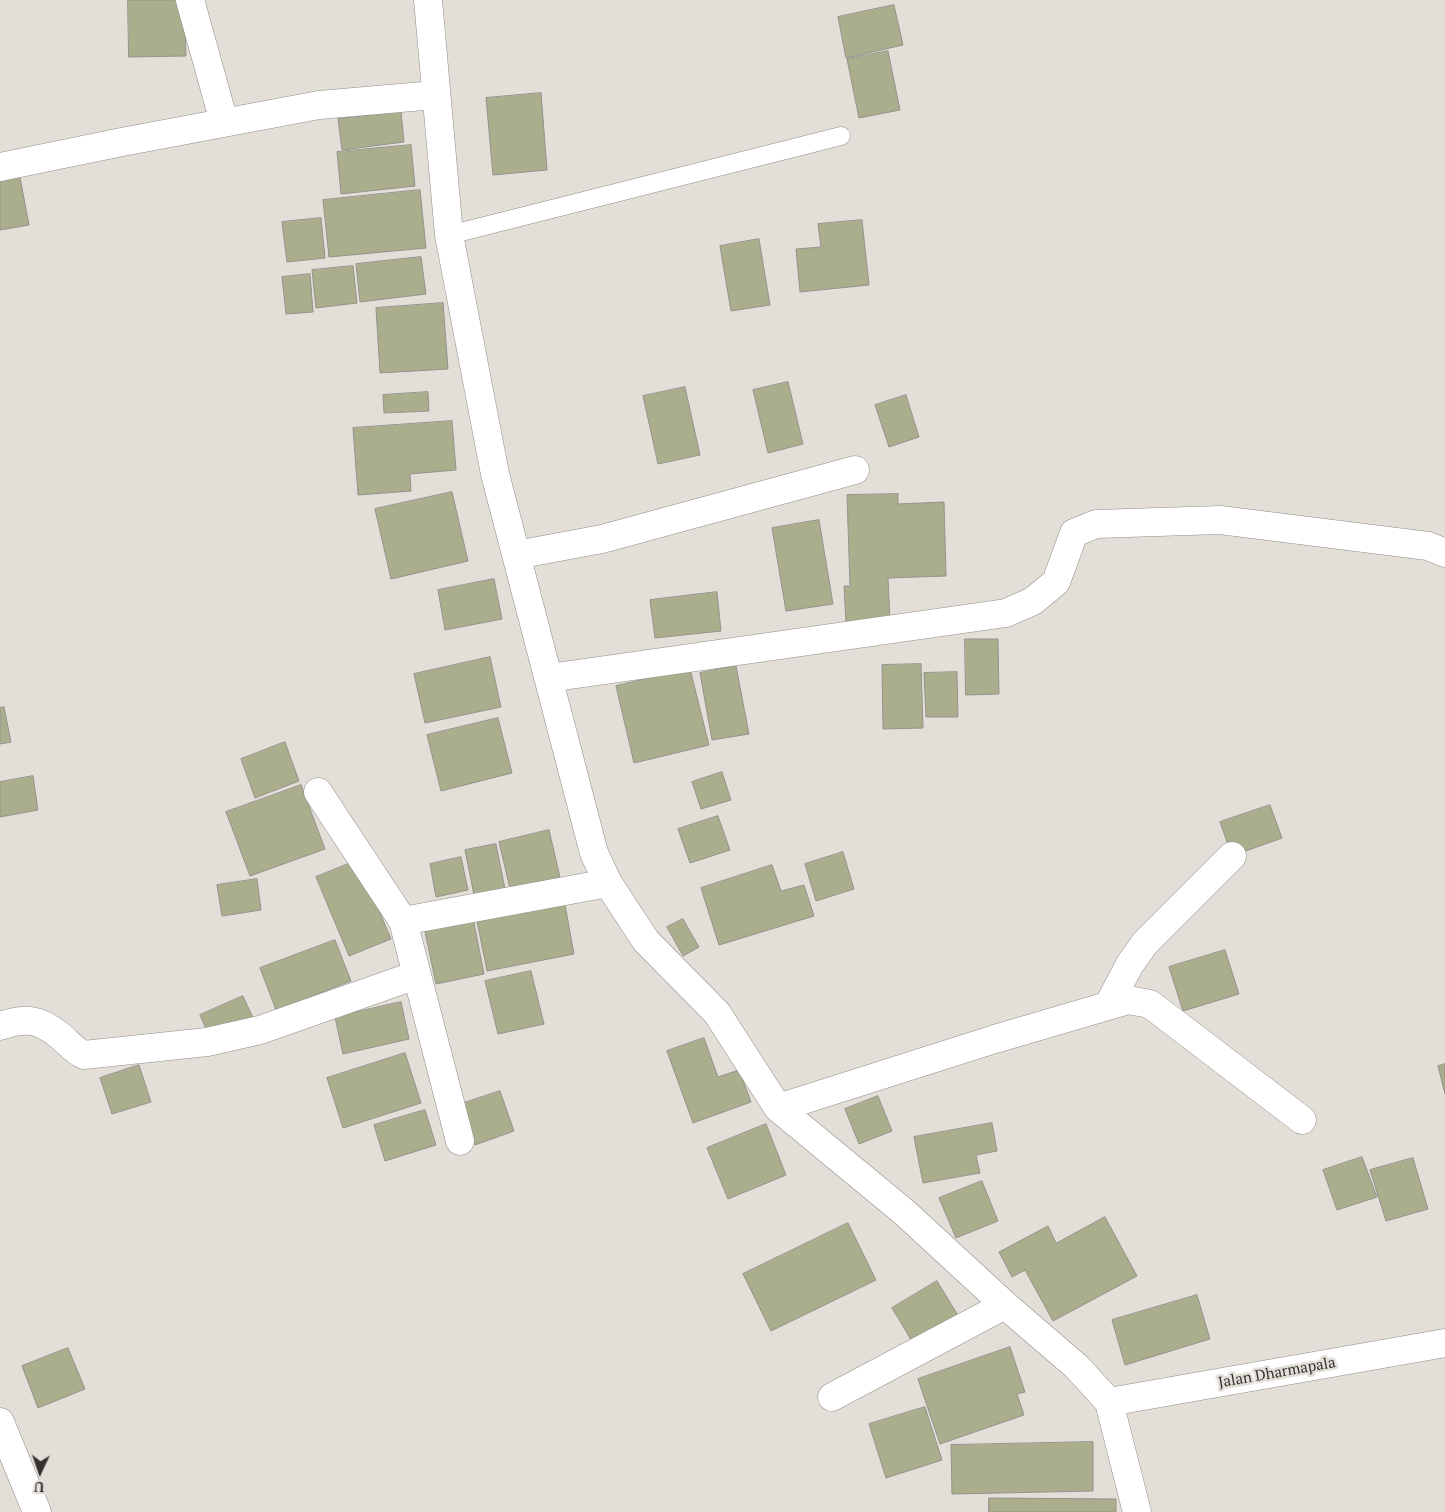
<!DOCTYPE html>
<html>
<head>
<meta charset="utf-8">
<style>
	body { margin:0 }
	#map { position:relative; width:1445px; height:1512px; overflow:hidden; background:#e3dfd8; font-family:"PT Serif",serif }
	canvas { display:block }
	.north { position:absolute; left:15px; top:1447px; width:50px; height:50px; -webkit-text-stroke:4px #e3dfd8; paint-order:stroke; rotate:183deg; font-size:14px; font-weight:700; line-height:20px; text-align:center; color:#34322f }
	.north::after { content:''; display:block; margin:auto; width:18px; height:22px; background:#34322f; clip-path:polygon(50% 0,100% 100%,50% 72%,0 100%) }
</style>
</head>
<body>
<div id="map">
<canvas width="1445" height="1512"></canvas>
<div class="north">U</div>
</div>
<script>
const c = document.querySelector('canvas').getContext('2d');
c.lineJoin = 'round';
function fill(path, color) {
  c.fillStyle = color;
  c.fill(path, 'evenodd');
}
function strokePath(path, color, width, dash) {
  c.strokeStyle = color;
  c.lineWidth = width;
  c.lineCap = dash ? 'butt' : 'round';
  c.setLineDash(dash || []);
  c.stroke(path);
}
function drawText(font, color, halo, rows, align = 'center') {
  c.font = font + ' "PT Serif",serif';
  c.lineWidth = 5;
  c.setLineDash([]);
  c.textBaseline = 'middle';
  c.strokeStyle = halo;
  c.fillStyle = color;
  for (const [text, x, y, turn = 0] of rows) {
    c.save();
    c.translate(x, y);
    c.rotate((+turn || 0) * Math.PI / 180);
    c.textAlign = isNaN(turn) ? turn : align;
    if (halo) c.strokeText(text, 0, 0);
    c.fillText(text, 0, 0);
    c.restore();
  }
}
const building = new Path2D(`
	M128,0h56l2,56 -57,1z
	M894,5l9,40 -57,13 -8,-41z
	M888,51l12,59 -41,8 -12,-59z
	M541,93l6,77 -54,5 -7,-77z
	M401,112l3,30 -62,8 -4,-31z
	M411,145l4,41 -74,8 -4,-42z
	M19,172l10,53 -29,5v-55z
	M420,190l6,58 -97,9 -6,-57z
	M321,218l4,40 -38,4 -5,-40z
	M862,220l7,65 -69,7 -4,-43 25,-2 -3,-23z
	M759,239l11,66 -39,6 -11,-65z
	M421,257l5,37 -66,8 -4,-38z
	M353,266l4,37 -41,5 -4,-38z
	M310,274l3,38 -27,2 -4,-37z
	M443,303l5,66 -68,4 -4,-65z
	M788,382l15,62 -35,9 -15,-63z
	M685,387l15,68 -42,9 -15,-68z
	M428,392l1,19 -45,2 -1,-18z
	M906,395l13,42 -30,10 -14,-42z
	M452,421l4,49 -46,4 1,17 -53,4 -5,-67z
	M452,492l16,69 -77,18 -16,-70z
	M898,494v10l46,-2 2,74 -58,2 2,44 -44,1 -2,-37h6l-3,-91z
	M819,520l14,84 -47,7 -14,-83z
	M494,579l8,40 -57,11 -7,-40z
	M717,592l4,39 -66,7 -5,-38z
	M965,639h33l1,55 -33,1z
	M490,657l11,50 -76,16 -11,-49z
	M921,664l2,64 -40,1 -1,-64z
	M736,666l13,68 -37,6 -12,-67z
	M690,669l19,76 -75,18 -18,-77z
	M957,672l1,45h-32l-2,-44z
	M4,707l7,35 -11,2v-36z
	M498,718l14,55 -71,18 -14,-56z
	M285,742l14,39 -44,17 -14,-39z
	M722,772l9,28 -30,9 -9,-27z
	M33,776l5,34 -38,7v-35z
	M301,785l24,64 -75,27 -24,-64z
	M1270,805l12,33 -50,18 -12,-34z
	M718,816l12,34 -40,13 -12,-34z
	M549,830l13,56 -50,11 -13,-55z
	M496,844l10,50 -31,6 -10,-50z
	M843,852l11,37 -38,12 -11,-37z
	M461,857l7,33 -32,7 -6,-33z
	M358,860l33,79 -42,17 -33,-79z
	M772,865l9,26 23,-6 10,31 -95,29 -18,-57z
	M257,879l4,31 -39,6 -5,-31z
	M564,899l10,55 -87,17 -11,-55z
	M473,918l11,56 -48,10 -12,-57z
	M683,919l16,28 -16,9 -16,-29z
	M335,940l16,41 -75,29 -16,-42z
	M1225,950l14,44 -56,17 -14,-44z
	M531,971l13,53 -46,10 -13,-53z
	M243,996l11,24 -44,18 -10,-23z
	M401,1002l8,37 -66,15 -8,-37z
	M704,1038l14,39 21,-7 12,32 -58,21 -26,-72z
	M405,1053l16,50 -78,25 -16,-50z
	M1445,1064v30l-7,-28z
	M139,1065l12,37 -39,12 -12,-36z
	M500,1091l14,40 -39,14 -14,-41z
	M878,1096l14,35 -33,13 -14,-35z
	M425,1110l11,35 -51,16 -11,-36z
	M992,1123l5,28 -21,4 4,18 -57,10 -9,-46z
	M766,1124l20,51 -58,24 -21,-51z
	M1362,1157l15,40 -40,13 -14,-40z
	M1413,1158l15,51 -42,12 -16,-51z
	M982,1181l16,40 -42,17 -17,-40z
	M1105,1217l32,59 -84,45 -28,-51 -13,7 -13,-25 49,-26 8,17z
	M848,1223l28,57 -105,51 -28,-57z
	M937,1281l25,41 -46,26 -24,-40z
	M1197,1295l13,44 -85,26 -13,-45z
	M1010,1347l15,45 -8,2 7,21 -84,29 -22,-65z
	M68,1348l17,41 -47,19 -16,-42z
	M925,1407l17,53 -56,18 -17,-54z
	M1093,1442v49l-141,3 -1,-49z
	M989,1498l127,1v13h-127z`);
fill(building, '#aaae8c');
strokePath(building, '#92938c', 1);
const service = new Path2D(`
	M449,235l392,-99`);
const minor = new Path2D(`
	M190,0l34,122
	M428,0l21,235 46,239 99,379 14,30 38,58 71,72 61,95 126,104 101,93 72,62 32,35 28,110
	M0,167l122,-25 197,-37 116,-10
	M516,555l86,-16 253,-69
	M549,678l457,-65 27,-12 23,-19 18,-49 22,-9 124,-4 208,26 17,7
	M318,792l85,129 205,-38
	M403,921l57,220
	M1109,1004l21,-40 15,-21 87,-87
	M0,1026c25,-8 38,-8 59,9 9,7 14,15 25,20l123,-13 53,-12 156,-55
	M778,1108l217,-69 133,-39 22,4 152,116
	M832,1397l173,-92
	M1109,1402l336,-59
	M0,1422l37,90`);
strokePath(service, '#918d87', 19);
strokePath(minor, '#918d87', 29);
strokePath(service, '#fff', 18);
strokePath(minor, '#fff', 28);
drawText('15px', '#34322f', '#e3dfd8', [
	["Jalan Dharmapala",1277,1373,-10]
]);
</script>
</body>
</html>
